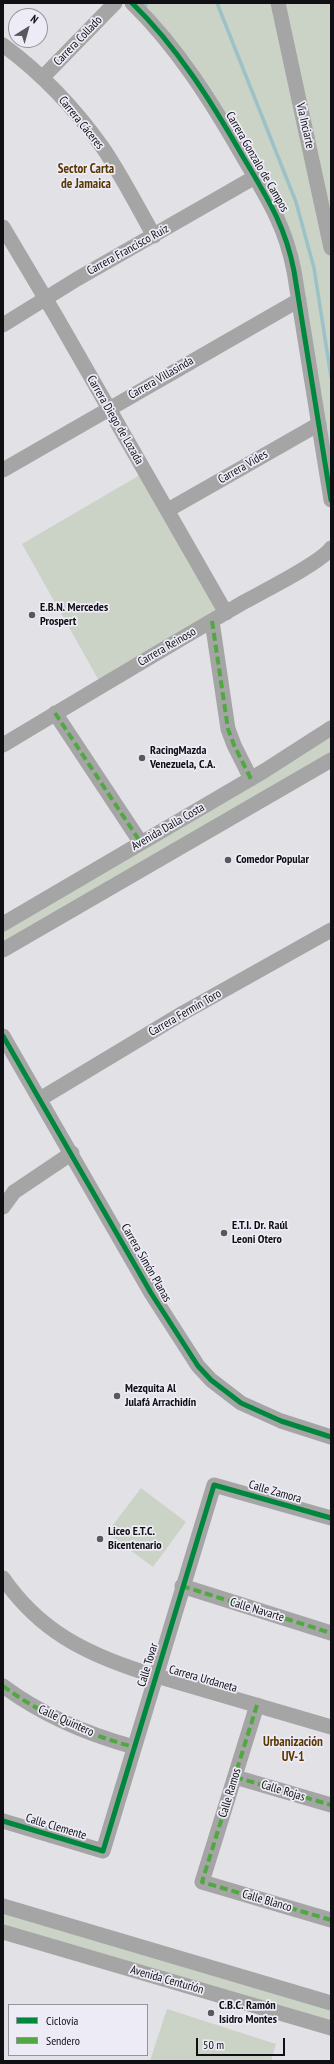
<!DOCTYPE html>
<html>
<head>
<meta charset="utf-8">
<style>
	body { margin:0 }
	#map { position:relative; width:334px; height:2064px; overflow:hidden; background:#e1e1e6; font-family:"PT Sans Narrow",sans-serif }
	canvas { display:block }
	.frame { position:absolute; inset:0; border:4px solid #100f13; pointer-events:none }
	.legend { position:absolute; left:8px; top:2004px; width:140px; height:52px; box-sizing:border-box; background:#edebf6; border:1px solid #95939b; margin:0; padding:5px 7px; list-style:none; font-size:12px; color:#100f13 }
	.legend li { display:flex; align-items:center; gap:8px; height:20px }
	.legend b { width:20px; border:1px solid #95939b }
	.north { position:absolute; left:8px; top:8px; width:40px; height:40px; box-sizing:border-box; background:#edebf6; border:1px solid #95939b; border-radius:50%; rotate:37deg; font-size:11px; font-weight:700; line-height:16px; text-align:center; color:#100f13 }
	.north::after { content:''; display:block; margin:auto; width:14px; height:18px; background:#59585d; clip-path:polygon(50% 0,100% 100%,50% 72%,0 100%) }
	.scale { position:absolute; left:196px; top:2038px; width:89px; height:18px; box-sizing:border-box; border:2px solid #100f13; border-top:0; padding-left:5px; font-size:12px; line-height:14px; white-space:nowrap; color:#100f13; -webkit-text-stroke:3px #edebf6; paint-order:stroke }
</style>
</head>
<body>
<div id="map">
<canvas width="334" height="2064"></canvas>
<div class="frame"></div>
<ul class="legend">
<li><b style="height:5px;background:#00873e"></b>Ciclovía</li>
<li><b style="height:5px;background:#51a842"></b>Sendero</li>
</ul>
<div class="north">N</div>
<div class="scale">50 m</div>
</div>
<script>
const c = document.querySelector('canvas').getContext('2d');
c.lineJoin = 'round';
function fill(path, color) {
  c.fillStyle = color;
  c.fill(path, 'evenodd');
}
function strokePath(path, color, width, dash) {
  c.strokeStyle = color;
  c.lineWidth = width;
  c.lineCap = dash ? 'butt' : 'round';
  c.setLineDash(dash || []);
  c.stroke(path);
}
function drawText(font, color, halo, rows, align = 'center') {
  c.font = font + ' "PT Sans Narrow",sans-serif';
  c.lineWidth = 3.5;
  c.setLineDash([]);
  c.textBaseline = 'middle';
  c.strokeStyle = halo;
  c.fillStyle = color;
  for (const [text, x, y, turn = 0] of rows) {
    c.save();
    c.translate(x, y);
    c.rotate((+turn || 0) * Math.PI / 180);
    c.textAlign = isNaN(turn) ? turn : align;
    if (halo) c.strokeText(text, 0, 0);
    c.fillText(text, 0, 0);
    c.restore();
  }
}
fill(new Path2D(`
	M132,3h199v497l-37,-229 -60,-130z
	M145,472l81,141 -124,73 -80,-142z
	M331,728v32l-328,190v-26z
	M141,1488l45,34 -33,45 -46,-34z
	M3,1906l328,97v25l-328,-96z
	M167,2009l109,35 -5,17h-121z`), '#cad3c6');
strokePath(new Path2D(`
	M217,3l79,199 18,66 17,109
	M146,5v-2`), '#9cc2c8', 3.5);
strokePath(new Path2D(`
	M132,3c45,44 79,98 110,152 24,41 43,69 52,116l37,229
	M278,3l53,245
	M3,45c38,28 73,65 100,103 19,28 34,58 51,88
	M42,78l73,-75
	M3,227l54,91 169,295
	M3,325l74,-46 178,-102
	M3,470l296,-170
	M168,510l151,-86
	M212,621l16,108 6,16 17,34
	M55,713l86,130
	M3,745c80,-48 160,-96 241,-143 18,-10 77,-39 87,-54
	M3,924l261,-153 67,-43
	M3,950l328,-190
	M3,1036l148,257 47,73 13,14 30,23 40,18 50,16
	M40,1099l143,-86 148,-83
	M3,1207l11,-15 58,-39
	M3,1578c36,52 81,75 140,94l188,55
	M182,1586l149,47
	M3,1686c39,29 83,48 131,61
	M257,1705l-55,177 129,38
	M235,1777l96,28
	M3,1821l100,30 111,-366 117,33
	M3,1906l328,97
	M3,1932l328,96`), '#a5a5a5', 15);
strokePath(new Path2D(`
	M212,621l16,108 6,16 17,34
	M55,713l86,130
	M182,1586l149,47
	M3,1686c39,29 83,48 131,61
	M257,1705l-55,177 129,38
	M235,1777l96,28`), '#51a842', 4, [8, 4]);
strokePath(new Path2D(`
	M132,3c45,44 79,98 110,152 24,41 43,69 52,116l37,229
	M3,1036l148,257 47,73 13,14 30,23 40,18 50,16
	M3,1821l100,30 111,-366 117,33`), '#00873e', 5);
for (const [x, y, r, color] of [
	[32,615,4,"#59585d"],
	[142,758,4,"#59585d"],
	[228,860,4,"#59585d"],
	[224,1233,4,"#59585d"],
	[117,1396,4,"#59585d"],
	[100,1539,4,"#59585d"],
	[211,2013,4,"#59585d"]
]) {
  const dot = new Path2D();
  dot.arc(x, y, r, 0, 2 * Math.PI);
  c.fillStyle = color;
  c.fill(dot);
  strokePath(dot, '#edebf6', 1.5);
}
drawText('12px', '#100f13', '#edebf6', [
	["Carrera Collado",78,41,-46],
	["Carrera Cáceres",81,123,51],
	["Vía Inciarte",305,126,77],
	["Carrera Gonzalo de Campos",257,162,60],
	["Carrera Francisco Ruiz",128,250,-29],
	["Carrera Villasinda",161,378,-30],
	["Carrera Diego de Lozada",115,420,60],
	["Carrera Vides",243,467,-30],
	["Carrera Reinoso",167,647,-30],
	["Avenida Dalla Costa",168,827,-30],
	["Carrera Fermín Toro",185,1013,-30],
	["Carrera Simón Planas",146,1263,60],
	["Calle Zamora",275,1492,16],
	["Calle Navarte",257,1610,17],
	["Calle Tovar",148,1665,-73],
	["Carrera Urdaneta",203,1679,16],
	["Calle Quintero",66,1721,24],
	["Calle Rojas",283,1791,17],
	["Calle Ramos",230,1793,-73],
	["Calle Clemente",56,1827,17],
	["Calle Blanco",267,1901,16],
	["Avenida Centurión",167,1980,16]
]);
drawText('bold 12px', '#100f13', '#edebf6', [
	["E.B.N. Mercedes",40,608],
	["Prospert",40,622],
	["RacingMazda",150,751],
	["Venezuela, C.A.",150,765],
	["Comedor Popular",236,860],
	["E.T.I. Dr. Raúl",232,1226],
	["Leoni Otero",232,1240],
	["Mezquita Al",125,1389],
	["Julafá Arrachidín",125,1403],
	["Liceo E.T.C.",108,1532],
	["Bicentenario",108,1546],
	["C.B.C. Ramón",219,2006],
	["Isidro Montes",219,2020]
], 'left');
drawText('bold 13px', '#5a3700', '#edebf6', [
	["Sector Carta",86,169],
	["de Jamaica",86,184],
	["Urbanización",293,1742],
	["UV-1",293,1757]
]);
</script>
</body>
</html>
